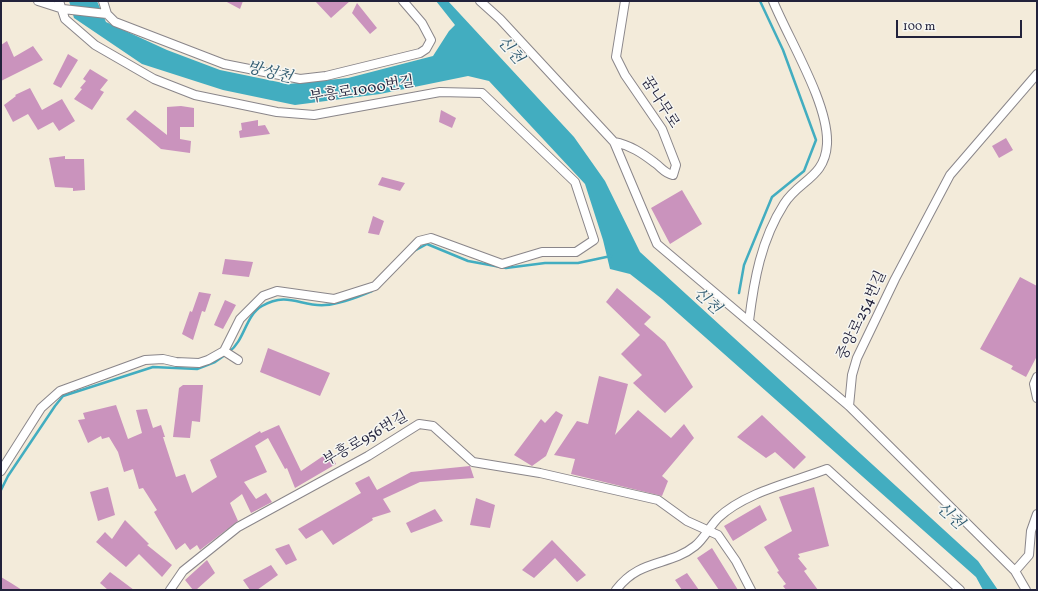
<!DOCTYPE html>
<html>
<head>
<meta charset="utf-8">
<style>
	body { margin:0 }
	#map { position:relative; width:1038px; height:591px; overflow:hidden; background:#f3ebda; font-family:Vollkorn,serif }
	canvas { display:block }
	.frame { position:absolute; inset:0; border:2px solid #22223b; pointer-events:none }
	.scale { position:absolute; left:896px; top:20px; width:126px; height:18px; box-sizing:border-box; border:2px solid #22223b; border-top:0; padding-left:5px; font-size:12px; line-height:14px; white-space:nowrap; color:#22223b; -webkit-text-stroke:3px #f6f6f2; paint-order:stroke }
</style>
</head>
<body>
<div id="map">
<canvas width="1038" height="591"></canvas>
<div class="frame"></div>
<div class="scale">100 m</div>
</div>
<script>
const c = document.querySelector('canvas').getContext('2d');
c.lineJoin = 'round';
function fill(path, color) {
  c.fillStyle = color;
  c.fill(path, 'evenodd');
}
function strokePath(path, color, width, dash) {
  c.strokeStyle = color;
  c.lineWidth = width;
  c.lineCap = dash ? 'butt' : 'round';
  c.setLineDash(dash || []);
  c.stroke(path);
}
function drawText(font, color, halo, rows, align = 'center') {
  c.font = font + ' Vollkorn,"Noto Serif KR",serif';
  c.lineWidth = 3;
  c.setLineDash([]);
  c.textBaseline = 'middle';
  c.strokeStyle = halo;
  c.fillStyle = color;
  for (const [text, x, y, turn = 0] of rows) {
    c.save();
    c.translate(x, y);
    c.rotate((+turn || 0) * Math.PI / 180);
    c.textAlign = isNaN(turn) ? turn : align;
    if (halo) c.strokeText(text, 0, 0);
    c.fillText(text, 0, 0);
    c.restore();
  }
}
fill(new Path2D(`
	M69,1h28l9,21 61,28 53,20 68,14 60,-6 85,-22 16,-25 6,-6 -19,-24h12l126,136 31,44 35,71 338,309 20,29h-15l-7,-13 -314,-278 -32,-25 -20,-5 -7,-29 -18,-56 -96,-103 -21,-5 -88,18 -85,11 -72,-15 -81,-26 -68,-46z`), '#42adc0');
strokePath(new Path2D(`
	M414,251l13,-7 41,17 38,7 39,-5h33l33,-7
	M739,293l5,-28 28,-68 32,-26 12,-31 -33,-90 -23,-49
	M229,352c16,-12 16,-36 33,-46 26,-15 39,1 63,-1 16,-1 33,-8 47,-14
	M1,490l7,-14 47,-70 8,-10 90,-29 44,2 18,-7 10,-7`), '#42adc0', 2.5);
fill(new Path2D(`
	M225,1h18l-3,8z
	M315,1h35l-19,17z
	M357,3l20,25 -7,6 -18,-21z
	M7,41l7,16 19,-11 10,14 -42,21v-36z
	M68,54l10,6 -17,28 -8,-4z
	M90,69l18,11 -8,10 4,2 -12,18 -18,-11 8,-10 -2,-1 6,-7 -3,-2z
	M30,88l12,22 20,-11 13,22 -16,10 -6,-9 -15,8 -10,-16 -15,8 -9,-17 12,-9 -1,-1z
	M181,106l13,2v19h-14v12l11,2 -1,12 -29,-4 -35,-30 9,-9 32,25v-28z
	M441,110l15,8 -4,10 -13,-6z
	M258,120v6l7,-1 5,9 -30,4 -1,-7 3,-1 -1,-7z
	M1006,138l7,12 -14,8 -7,-12z
	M65,156v3h19l1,31 -12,1v-3l-18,-1 -6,-29z
	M382,177l23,6 -5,8 -22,-6z
	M682,190l20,34 -32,20 -19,-36z
	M373,216l11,5 -5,14 -11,-2z
	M225,259l28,3 -4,15 -27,-3z
	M1020,277l17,9v70l-11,21 -15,-8 2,-3 -33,-17z
	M617,288l34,29 -7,7 21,18 28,45 -28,26 -32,-30 9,-8 -21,-21 19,-19 -34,-33z
	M199,292l12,2 -6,18 -3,-1 -9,29 -11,-6 8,-23 2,1z
	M225,300l11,5 -13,24 -9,-4z
	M268,348l62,25 -10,23 -60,-24z
	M599,376l29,8 -13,51 23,-25 33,28 13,-14 10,14 -32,38 6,5 -6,15 -91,-22 4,-15 -21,-4 23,-34 11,3z
	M183,385h20l-3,37 -8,-1 -2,17 -17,-1 6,-49z
	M116,405l12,34 14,-6 -6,-23 11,-1 6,19 8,-3 4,12h-2l13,40 9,-3 7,19 25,-16 -7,-17 50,-29 1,2 18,-8 22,46 28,-19 7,12 -41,24 -8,-20 -2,1 -17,-31 -13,8 12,26 -23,10 12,17 10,-6 6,9 -21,11 -9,-19 -12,9 8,18 -38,29 -3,-5 -7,5 -5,-7 -9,7 -22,-38 3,-2 -14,-22 -4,1 -6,-20 -9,3 -6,-20 -9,-15 -7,2 -1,-3 -13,7 -10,-23 7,-1 -2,-6z
	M556,411l7,4 -17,41 -14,10 -18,-11 27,-36 4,4z
	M762,415l44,42 -12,12 -19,-17 -9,6 -29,-21z
	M470,466l4,12 -54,4 -37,17 8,13 -19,6 1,2 -40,25 -11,-15 -16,9 -8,-10 63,-36 -6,-10 14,-7 8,14 34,-18z
	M108,487l7,28 -17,6 -8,-29z
	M814,487l15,59 -31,8 2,3 -2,1 9,11 -3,2 14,19h-32l-3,-4 3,-2 -9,-12 2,-1 -15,-24 28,-16 -13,-34z
	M476,498l19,7 -5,23 -20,-3z
	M760,505l7,15 -34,21 -9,-15z
	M435,509l8,12 -32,12 -5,-10z
	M125,520l24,24 -2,1 25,20 -10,12 -23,-23 -13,13 -30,-25 9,-10 7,7z
	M552,540l34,35 -9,7 -22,-24 -21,20 -12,-8z
	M289,544l8,16 -11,5 -11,-16z
	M712,548l26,42h-19l-22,-32z
	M207,560l8,13 -19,17h-3l-8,-10z
	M271,565l7,10 -21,15h-7l-7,-10z
	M110,572l24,18h-26l-8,-7z
	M687,573l12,17h-17l-7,-10z
	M1,577l10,6 11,7h-21z`), '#ca93bd');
const street = new Path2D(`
	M38,1l25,8 44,5 8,8 109,42 76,15 26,-3 94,-23 6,-4 5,-9 -9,-17 -19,-22
	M103,1l4,13
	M480,1l20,18 114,123 43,102 192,162 166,165 11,19
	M614,142c16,3 28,11 41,21 7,5 9,10 18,12l3,-10 -14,-36 -37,-54 -9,-18 9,-56
	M749,321c5,-41 12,-81 35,-117 15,-24 41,-26 43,-60 2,-40 -38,-104 -54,-143
	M224,351l14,9
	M1037,377l-3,7 3,14
	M849,406l3,-31 5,-17 38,-79 55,-104 87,-101
	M1,471l40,-63 19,-17 85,-31 18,-1 13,3 23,1 9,-3 16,-9 16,-32 23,-23 14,-5 57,8 41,-13 44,-45 12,-3 71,26 40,-12h34l18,-12 -19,-58 -93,-89 -42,-1 -126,23 -37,-3 -82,-17 -41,-16 -59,-34 -30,-26 -6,-18
	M1015,571l14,-16 2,-24 6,-17
	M170,590l13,-19 55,-44 130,-71 51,-32 14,2 40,36 67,11 118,27 29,21 31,14 18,26 15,29
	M616,590c24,-32 53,-23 79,-44 9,-7 15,-20 23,-28 27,-26 75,-36 109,-49l133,121`);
strokePath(street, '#8a868a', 10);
strokePath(street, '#fff', 8);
drawText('15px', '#22223b', '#f6f6f2', [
	["부흥로1000번길",362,91,-9],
	["꿈나무로",659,103,58],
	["중앙로254번길",863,316,-65],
	["부흥로956번길",366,440,-30]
]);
drawText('italic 16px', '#2f5a70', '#f6f6f2', [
	["신천",509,51,49],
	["방성천",269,74,14],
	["신천",706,302,42],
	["신천",949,517,42]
]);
</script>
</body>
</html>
